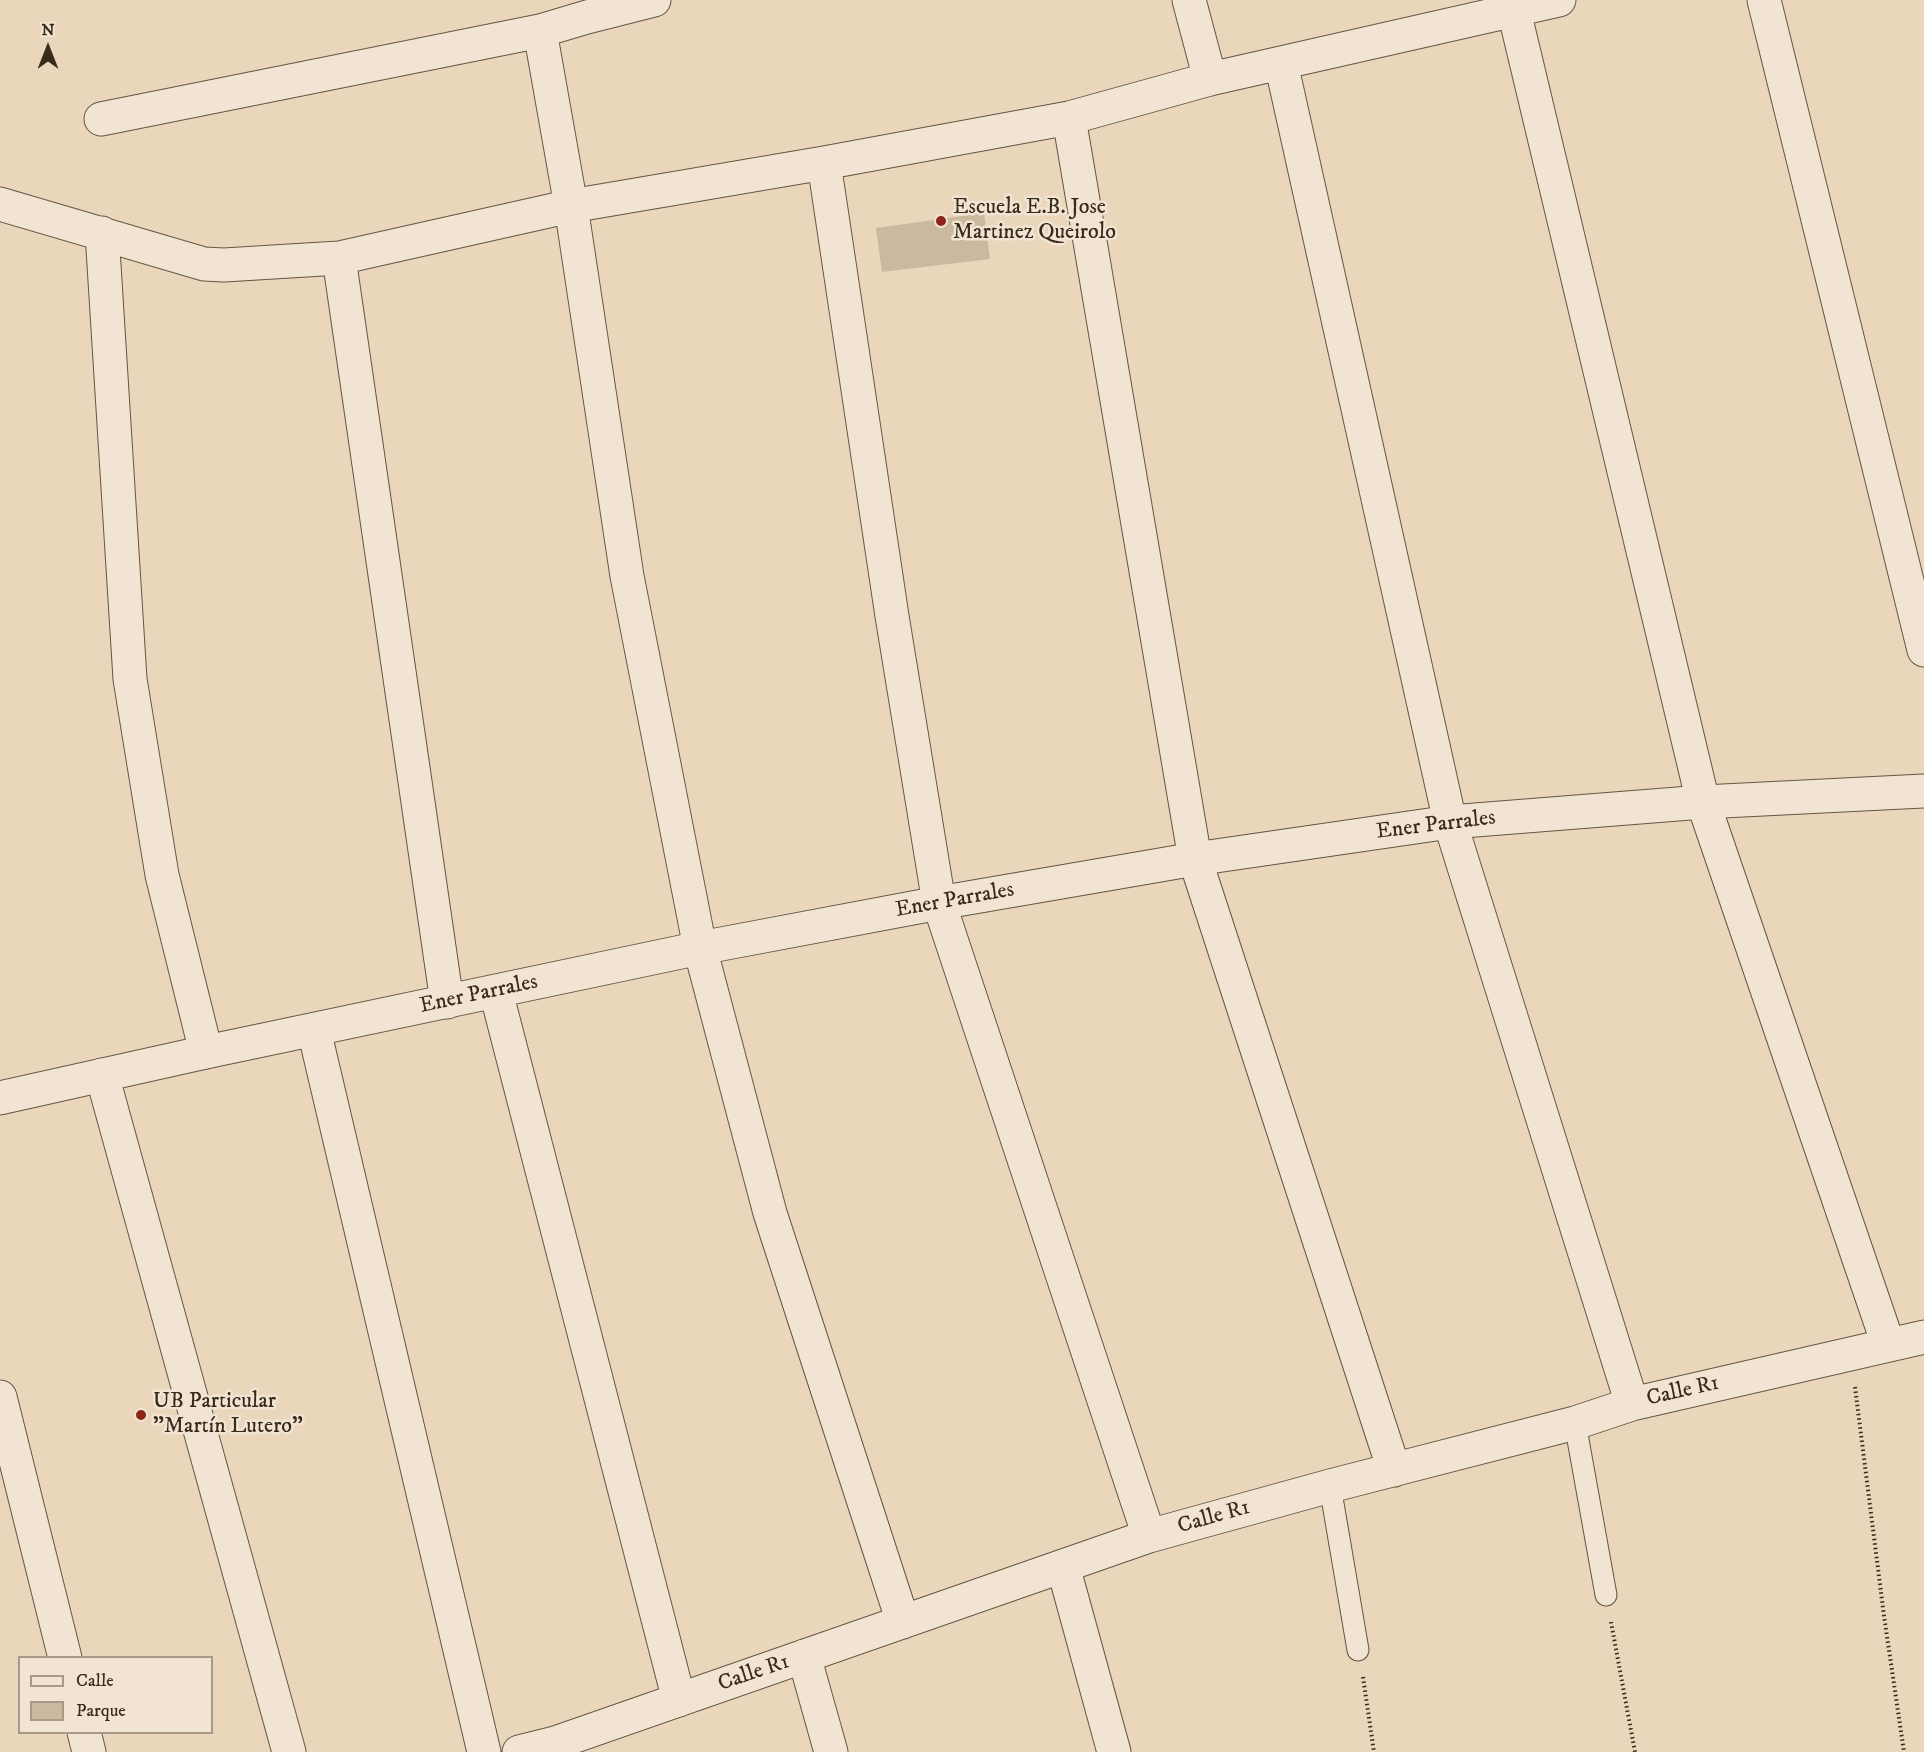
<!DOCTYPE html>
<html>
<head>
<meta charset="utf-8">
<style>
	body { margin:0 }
	#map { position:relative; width:1924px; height:1752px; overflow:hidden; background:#e9d6bb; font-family:"IM FELL DW Pica",serif }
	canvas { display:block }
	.legend { position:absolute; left:18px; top:1656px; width:195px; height:78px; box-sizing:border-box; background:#f1e4d3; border:2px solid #a79a89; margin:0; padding:8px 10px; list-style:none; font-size:18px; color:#392b19 }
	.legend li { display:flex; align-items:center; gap:12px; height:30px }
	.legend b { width:30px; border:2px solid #a79a89 }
	.north { position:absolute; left:18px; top:18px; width:60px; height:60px; -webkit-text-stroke:4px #f1e4d3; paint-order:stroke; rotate:0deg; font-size:16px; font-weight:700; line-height:24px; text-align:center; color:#392b19 }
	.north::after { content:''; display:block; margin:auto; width:21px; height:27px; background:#392b19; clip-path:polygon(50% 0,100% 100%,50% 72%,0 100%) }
</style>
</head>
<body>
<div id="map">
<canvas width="1924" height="1752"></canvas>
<ul class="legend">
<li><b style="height:8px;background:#f1e4d3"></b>Calle</li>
<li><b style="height:16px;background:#cbb99f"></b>Parque</li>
</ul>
<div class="north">N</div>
</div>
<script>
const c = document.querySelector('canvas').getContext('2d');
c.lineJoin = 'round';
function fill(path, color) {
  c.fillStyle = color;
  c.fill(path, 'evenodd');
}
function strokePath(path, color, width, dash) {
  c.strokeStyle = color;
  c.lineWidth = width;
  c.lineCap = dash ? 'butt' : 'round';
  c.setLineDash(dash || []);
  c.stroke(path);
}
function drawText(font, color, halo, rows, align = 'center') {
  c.font = font + ' "IM FELL DW Pica",serif';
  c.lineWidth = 5;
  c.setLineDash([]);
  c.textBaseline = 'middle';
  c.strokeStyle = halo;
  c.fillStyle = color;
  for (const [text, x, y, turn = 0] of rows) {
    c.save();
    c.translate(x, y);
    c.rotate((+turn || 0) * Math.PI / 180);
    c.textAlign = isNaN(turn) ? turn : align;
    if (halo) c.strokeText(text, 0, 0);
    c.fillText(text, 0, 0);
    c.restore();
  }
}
fill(new Path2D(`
	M984,213l6,46 -108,13 -6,-44z`), '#cbb99f');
const service = new Path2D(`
	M1575,1423l31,172
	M1330,1486l28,164`);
const minor = new Path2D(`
	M1189,0l21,79
	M1764,0l160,650
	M1514,11l189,791 185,542
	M540,31l31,175 56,370 73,372 70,265 133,409
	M1281,63l169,759 182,582
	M1069,118l126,741 199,611
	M101,119l439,-88 47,-14 67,-17
	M824,163l68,453 47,287 210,633
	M0,204l204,60 20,1 115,-7 232,-52 253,-43 245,-45 141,-39 349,-79
	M102,233l28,446 32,196 44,177
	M339,258l108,744
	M496,992l183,708
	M314,1030l170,722
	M102,1075l187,677
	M0,1397l65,261
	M1063,1566l51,186
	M804,1656l27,96
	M84,1732l5,20
	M519,1752l36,-9 594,-207 181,-50 245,-63 57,-19 292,-67`);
const tertiary = new Path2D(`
	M0,1098l206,-46 494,-104 239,-45 256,-44 255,-37 253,-20 221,-11`);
strokePath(service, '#655642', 23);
strokePath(minor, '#655642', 35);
strokePath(tertiary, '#655642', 35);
strokePath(new Path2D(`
	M1855,1387l29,229 20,136
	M1611,1622l24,130
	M1363,1677l11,75`), '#392b19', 4, [1.5, 3]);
strokePath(service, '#f1e4d3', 21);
strokePath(minor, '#f1e4d3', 33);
strokePath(tertiary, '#f1e4d3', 33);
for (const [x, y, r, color] of [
	[941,221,6,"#8f2418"],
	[141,1415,6,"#8f2418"]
]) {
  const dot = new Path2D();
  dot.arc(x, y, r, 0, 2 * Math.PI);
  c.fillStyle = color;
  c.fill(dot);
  strokePath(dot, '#f1e4d3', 2);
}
drawText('22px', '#392b19', '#f1e4d3', [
	["Escuela E.B. Jose",953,208],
	["Martinez Queirolo",953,233],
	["UB Particular",153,1402],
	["\"Martín Lutero\"",153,1427]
], 'left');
drawText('22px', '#392b19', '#f1e4d3', [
	["Ener Parrales",1436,826,-7],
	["Ener Parrales",955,901,-10],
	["Ener Parrales",479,995,-12],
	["Calle R1",1683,1392,-13],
	["Calle R1",1214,1518,-16],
	["Calle R1",754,1674,-19]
]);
</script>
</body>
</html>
